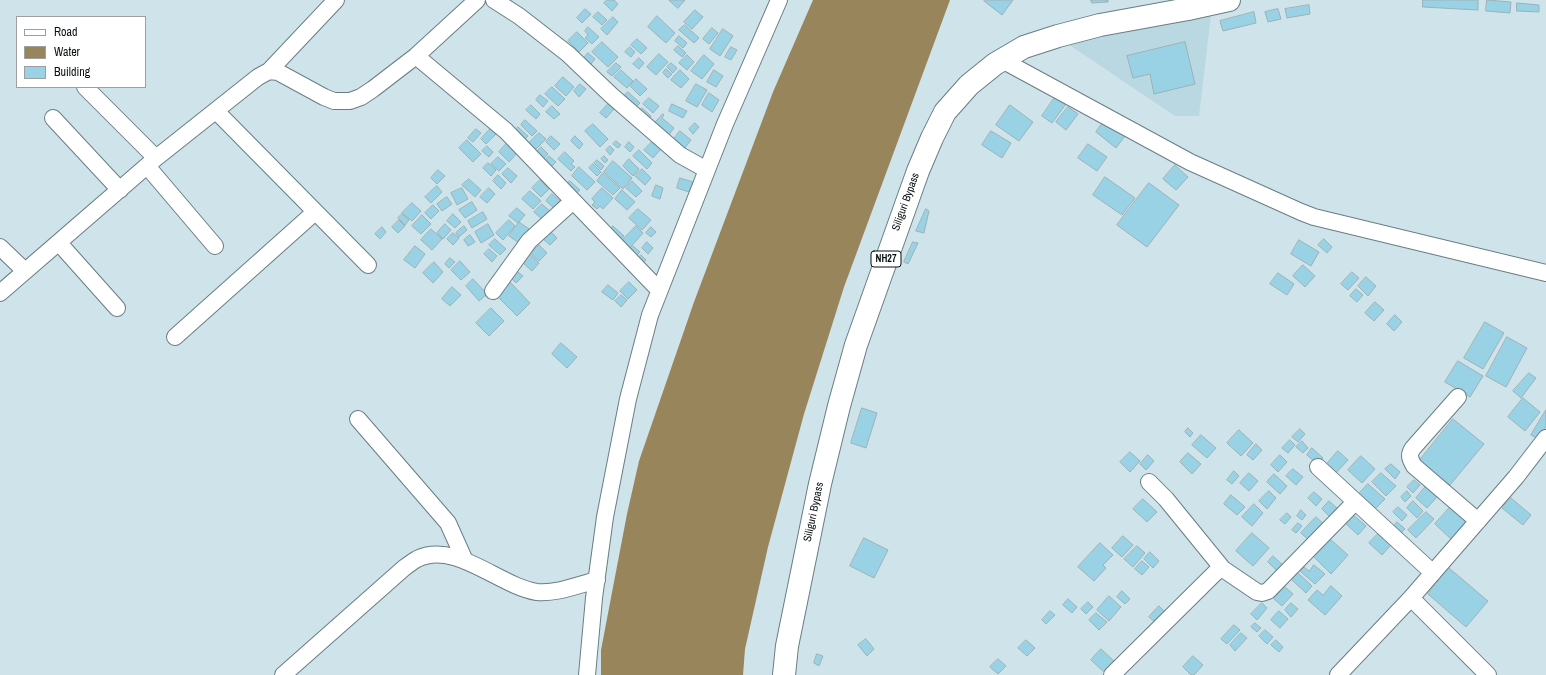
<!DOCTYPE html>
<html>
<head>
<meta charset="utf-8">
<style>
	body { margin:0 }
	#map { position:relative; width:1546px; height:675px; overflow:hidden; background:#cee3ea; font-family:"Archivo Narrow",sans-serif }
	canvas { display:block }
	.legend { position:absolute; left:16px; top:16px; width:130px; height:72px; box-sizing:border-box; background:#fff; border:1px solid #9d9fa0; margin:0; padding:5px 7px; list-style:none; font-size:12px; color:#091012 }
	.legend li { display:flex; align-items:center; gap:8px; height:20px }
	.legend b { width:20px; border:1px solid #9d9fa0 }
</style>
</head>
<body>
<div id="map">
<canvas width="1546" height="675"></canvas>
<ul class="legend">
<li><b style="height:5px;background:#fff"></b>Road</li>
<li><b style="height:11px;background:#99855b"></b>Water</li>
<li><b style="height:11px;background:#99d2e4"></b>Building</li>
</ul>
</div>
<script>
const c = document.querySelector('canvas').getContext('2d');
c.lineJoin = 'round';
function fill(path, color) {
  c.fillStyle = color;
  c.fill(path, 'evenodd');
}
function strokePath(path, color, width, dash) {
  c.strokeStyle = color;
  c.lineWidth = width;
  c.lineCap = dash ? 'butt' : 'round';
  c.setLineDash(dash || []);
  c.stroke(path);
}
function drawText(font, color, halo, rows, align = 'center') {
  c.font = font + ' "Archivo Narrow",sans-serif';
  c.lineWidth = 4;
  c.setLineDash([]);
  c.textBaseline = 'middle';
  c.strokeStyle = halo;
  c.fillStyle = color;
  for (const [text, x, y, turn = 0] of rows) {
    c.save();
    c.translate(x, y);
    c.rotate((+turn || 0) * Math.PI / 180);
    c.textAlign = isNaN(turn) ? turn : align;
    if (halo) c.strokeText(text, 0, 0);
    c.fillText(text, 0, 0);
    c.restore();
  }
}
fill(new Path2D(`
	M1211,15l-12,101h-24l-113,-76z`), '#bad8e1');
fill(new Path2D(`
	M813,0h137l-106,287 -40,127 -36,133 -23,102 -2,26h-142v-25l26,-136 12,-53 55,-159 79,-210z`), '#99855b');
const building = new Path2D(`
	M607,0h7l4,4 -6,7 -8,-8z
	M669,0h16l-7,8z
	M985,0h28l-11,15 -18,-14z
	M1091,0h17v2l-16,1z
	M1423,0h55v10l-55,-3z
	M1487,0l24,2 -1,11 -24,-2z
	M1517,3l22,2v7l-22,-1z
	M1309,5l1,9 -23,4 -2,-9z
	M585,9l6,5 -9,9 -5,-5z
	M1278,9l3,10 -13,3 -3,-10z
	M695,10l8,7 -11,12 -8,-7z
	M598,12l9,8 -5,5 -9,-8z
	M1254,12l2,11 -33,8 -3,-10z
	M657,16l18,17 -9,10 -18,-16z
	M613,17l5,5 -11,13 -6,-6z
	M685,25l14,13 -5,5 -15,-13z
	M588,27l11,10 -7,7 -7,-6 3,-3 -3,-4z
	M712,28l6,5 -9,11 -6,-5z
	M723,29l10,7 -13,20 -10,-7z
	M577,32l11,11 -9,9 -11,-11z
	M679,36l8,7 -4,5 -8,-7z
	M637,39l10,9 -6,6 -10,-9z
	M602,42l16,15 -10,10 -16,-15z
	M1185,42l10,42 -41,10 -4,-20 -17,4 -6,-22z
	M678,46l8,7 -4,4 -8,-7z
	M630,47l5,5 -4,5 -6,-5z
	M731,47l6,3 -6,10 -6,-3z
	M588,53l7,6 -4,5 -7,-6z
	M659,54l9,8 -12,13 -9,-8z
	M687,55l7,7 -7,8 -8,-7z
	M704,55l10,9 -12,15 -11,-8z
	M639,58l5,5 -5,6 -6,-5z
	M616,63l5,4 -9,9 -5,-4z
	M671,63l6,5 -4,5 -6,-6z
	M666,69l6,5 -4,4 -5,-5z
	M621,70l12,11 -6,7 -13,-11z
	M680,70l9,9 -8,9 -10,-8z
	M714,70l9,6 -7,11 -9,-5z
	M563,77l11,10 -8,9 -11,-10z
	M636,79l11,10 -7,7 -10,-10z
	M580,84l6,5 -7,8 -5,-6z
	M696,84l11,6 -10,17 -11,-6z
	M552,87l13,12 -7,7 -13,-12z
	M628,92l12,11 -8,8 -12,-11z
	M709,93l10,7 -7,12 -10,-7z
	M540,95l8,6 -5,6 -7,-7z
	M1055,97l11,7 -14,19 -10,-7z
	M649,98l10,8 -6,7 -10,-9z
	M608,104l6,5 -8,9 -6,-5z
	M672,104l15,7 -4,7 -14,-7z
	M531,105l9,9 -4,5 -10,-9z
	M1010,105l23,17 -14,19 -23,-16z
	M552,106l8,8 -6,5 -8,-7z
	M1068,107l10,7 -12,16 -10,-8z
	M642,108l9,8 -6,7 -9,-9z
	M663,114l1,1 -2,3 12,10 -7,9 -14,-12z
	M525,120l12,11 -5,5 -11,-11z
	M1105,120l20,16 -9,12 -20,-16z
	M695,123l4,4 -6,7 -4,-5z
	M593,124l15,15 -8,8 -15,-16z
	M493,126l6,5 -13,13 -5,-5z
	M518,127l10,9 -6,6 -9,-9z
	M476,129l5,4 -8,9 -5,-4z
	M680,131l11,9 -7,9 -11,-9z
	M991,131l20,12 -9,15 -20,-13z
	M539,133l7,6 -11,11 -7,-6z
	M551,136l9,8 -6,6 -8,-8z
	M575,136l8,8 -4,5 -8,-8z
	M467,140l14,14 -8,8 -14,-14z
	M616,141l5,4 -3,3 -5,-4z
	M653,141l9,7 -9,10 -9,-8z
	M629,142l5,5 -4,5 -5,-5z
	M507,143l10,10 -8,9 -10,-10z
	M1088,144l19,13 -10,14 -19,-13z
	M487,146l6,6 -4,5 -7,-6z
	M610,146l4,4 -4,5 -4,-5z
	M541,147l7,7 -6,6 -7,-6z
	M639,150l13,13 -5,6 -14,-13z
	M565,152l9,9 -3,3 4,3 -4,4 -13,-12z
	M549,156l7,6 -6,6 -6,-6z
	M604,156l4,4 -3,3 -4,-4z
	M498,157l8,7 -7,7 -8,-7z
	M629,159l10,10 -6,7 -10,-10z
	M597,160l7,6 -3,4 -7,-7z
	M613,161l19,17 -9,11 -19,-17z
	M488,163l8,7 -5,6 -8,-8z
	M593,164l8,8 -4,4 -8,-8z
	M1175,165l13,12 -12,13 -13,-11z
	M579,167l16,15 -8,8 -15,-14z
	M508,168l9,8 -6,7 -9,-9z
	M642,169l9,9 -6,7 -10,-9z
	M438,170l7,6 -8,8 -6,-6z
	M603,173l17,15 -7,7 -16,-14z
	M498,175l8,8 -5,6 -8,-8z
	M1105,177l30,21 -13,17 -29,-20z
	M680,178l13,4 -4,10 -12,-4z
	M469,179l12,11 -6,7 -13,-12z
	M540,180l9,9 -8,8 -9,-9z
	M570,181l10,9 -6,6 -10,-10z
	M632,181l10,10 -6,6 -10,-9z
	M1149,183l30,22 -32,42 -30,-22z
	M656,185l7,3 -3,11 -8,-3z
	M437,186l5,6 -11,11 -6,-6z
	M462,188l6,11 -11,6 -6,-12z
	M489,188l6,6 -8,9 -7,-6z
	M602,188l11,10 -10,11 -3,-3 -3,3 -5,-4 3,-3 -3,-3z
	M622,190l13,12 -8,8 -12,-11z
	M530,191l11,10 -8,8 -11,-10z
	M552,194l10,9 -6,7 -10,-9z
	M447,197l5,7 -10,7 -5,-7z
	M472,202l5,8 -12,8 -6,-8z
	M412,203l9,8 -9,10 -10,-8z
	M542,204l10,9 -8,8 -10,-9z
	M433,205l6,6 -8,8 -6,-6z
	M517,208l8,7 -7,8 -9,-7z
	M638,209l13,11 -9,10 -13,-12z
	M926,209l3,2 -5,22 -8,-2z
	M483,212l4,7 -15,9 -4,-7z
	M402,214l7,6 -4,5 -7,-7z
	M453,214l8,8 -6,6 -8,-7z
	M422,215l9,9 -10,10 -9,-8z
	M399,220l6,6 -7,7 -6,-6z
	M509,220l6,6 -12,14 -7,-7z
	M519,222l13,9 -10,14 -13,-9z
	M445,224l6,6 -8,9 -6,-6z
	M488,224l6,11 -13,8 -6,-11z
	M464,226l3,4 -8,7 -3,-4z
	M613,226l11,10 -7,8 -11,-10z
	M636,226l7,7 -16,18 -9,-6z
	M382,227l4,5 -6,7 -5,-5z
	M651,227l5,5 -5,5 -5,-4z
	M431,229l11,10 -10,11 -11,-10z
	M550,231l7,7 -7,7 -7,-6z
	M453,233l6,5 -6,7 -6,-6z
	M470,235l5,7 -7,4 -4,-6z
	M495,239l11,10 -6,6 -11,-10z
	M1324,239l8,8 -5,6 -9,-8z
	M1299,240l20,12 -8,14 -20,-12z
	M647,242l6,6 -5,6 -6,-6z
	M913,242l5,1 -10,21 -4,-2z
	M539,245l8,8 -8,8 -8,-7z
	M415,246l10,8 -10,14 -11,-8z
	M633,246l7,6 -8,8 -7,-6z
	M489,249l8,7 -5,6 -8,-8z
	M529,254l10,9 -7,8 -10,-9z
	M641,255l5,5 -6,6 -5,-5z
	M450,258l5,4 -6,6 -4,-4z
	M460,261l10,11 -9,8 -10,-10z
	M434,262l9,10 -10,11 -10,-10z
	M1303,265l12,11 -10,11 -12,-11z
	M514,269l9,7 -7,7 -8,-8z
	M1352,272l7,6 -11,12 -7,-6z
	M1278,273l16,11 -7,11 -17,-11z
	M1366,277l10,9 -8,10 -10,-10z
	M473,279l14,15 -8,7 -13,-15z
	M510,282l20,21 -13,13 -20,-20z
	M629,282l8,8 -9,9 -8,-8z
	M608,285l10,8 -5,7 -11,-8z
	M452,287l9,8 -11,11 -8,-7z
	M1356,289l7,6 -6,7 -7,-6z
	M621,295l6,5 -6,7 -6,-6z
	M1375,302l9,8 -10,11 -9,-8z
	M491,308l13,13 -15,15 -13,-13z
	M1395,315l7,7 -8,9 -7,-7z
	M1485,322l19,11 -21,36 -19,-11z
	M1507,337l20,11 -21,39 -20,-11z
	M561,343l16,14 -10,11 -15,-14z
	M1458,361l25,15 -13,21 -25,-15z
	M1529,373l7,5 -15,20 -8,-7z
	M1523,398l17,14 -15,19 -17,-14z
	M862,408l15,5 -11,35 -15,-5z
	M1546,410v16l-8,13 -7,-4z
	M1453,419l31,25 -34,41 -31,-24z
	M1188,428l5,5 -3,4 -5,-5z
	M1300,429l5,5 -7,8 -6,-5z
	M1239,430l14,13 -12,13 -14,-13z
	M1201,435l15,13 -9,10 -15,-13z
	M1290,440l5,5 -7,8 -6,-5z
	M1302,441l6,7 -5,5 -7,-6z
	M1256,444l6,6 -9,10 -6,-5z
	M1312,448l11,10 -6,6 -10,-9z
	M1338,451l10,9 -13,14 -9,-9z
	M1130,452l10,9 -10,11 -10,-10z
	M1188,453l13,11 -9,10 -12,-12z
	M1148,455l6,6 -8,9 -6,-6z
	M1280,455l7,7 -9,10 -7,-7z
	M1361,456l14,13 -13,14 -14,-13z
	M1391,464l9,8 -5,7 -10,-10z
	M1293,469l10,8 -7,8 -10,-9z
	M1234,471l5,5 -7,8 -5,-4z
	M1249,473l9,8 -9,10 -9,-8z
	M1381,473l15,13 -10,10 -14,-14z
	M1274,474l13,12 -7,8 -13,-12z
	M1414,480l6,5 -7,8 -6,-6z
	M1368,484l17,15 -11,11 -16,-15z
	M1427,485l11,11 -11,12 -11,-10z
	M1269,491l7,7 -9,11 -8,-8z
	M1407,491l4,5 -6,6 -4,-5z
	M1314,492l8,7 -6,7 -8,-8z
	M1231,495l14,12 -8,8 -13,-11z
	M1511,498l20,17 -8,10 -21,-17z
	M1143,499l14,13 -10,10 -14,-13z
	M1329,501l9,8 -8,8 -8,-8z
	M1413,501l10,10 -6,7 -10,-10z
	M1254,504l9,9 -11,13 -10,-9z
	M1452,505l18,17 -17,19 -18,-17z
	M1398,507l9,8 -5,6 -9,-9z
	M1301,510l5,5 -4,5 -5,-4z
	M1426,512l8,7 -18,19 -8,-8z
	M1287,513l4,4 -6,7 -5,-4z
	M1351,513l15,13 -8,9 -15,-14z
	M1316,517l10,9 -15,16 -10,-9z
	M1397,522l8,7 -4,4 -7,-7z
	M1298,523l4,3 -6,7 -4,-3z
	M1252,533l17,15 -16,18 -17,-15z
	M1378,534l13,11 -9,10 -13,-12z
	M1123,536l10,9 -11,12 -10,-9z
	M864,538l24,12 -14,28 -24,-12z
	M1330,539l18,16 -17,19 -17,-17z
	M1100,543l13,12 -10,10 3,3 -12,13 -16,-14z
	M1137,546l8,7 -12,14 -9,-8z
	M1150,552l9,9 -6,7 -9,-9z
	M1273,556l12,11 -6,6 -11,-11z
	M1142,561l7,6 -7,8 -7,-6z
	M1314,565l11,9 -10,10 -15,-13 4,-4 5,4z
	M1449,568l39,33 -22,26 -38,-33z
	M1298,573l14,13 -6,7 -14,-13z
	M1331,586l11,10 -17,19 -17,-15 9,-10 6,5z
	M1285,587l8,7 -11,12 -8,-7z
	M1122,591l8,8 -5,5 -8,-7z
	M1109,596l12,11 -12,14 -12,-11z
	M1068,599l9,8 -5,6 -9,-8z
	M1088,602l5,5 -7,7 -5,-5z
	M1262,603l5,5 -10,12 -6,-6z
	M1291,603l7,6 -7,8 -6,-7z
	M1159,606l6,6 -9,11 -7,-6z
	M1050,611l5,4 -9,9 -4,-4z
	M1279,611l9,8 -8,9 -9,-8z
	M1096,613l11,9 -8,8 -10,-10z
	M1255,623l6,5 -4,4 -6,-5z
	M1234,625l6,5 -13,14 -6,-5z
	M1265,630l8,7 -6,7 -8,-8z
	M1241,633l6,5 -12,13 -5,-6z
	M866,639l8,10 -7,7 -9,-11z
	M1026,640l9,8 -8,8 -9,-8z
	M1276,640l7,7 -4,5 -8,-7z
	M1101,649l14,13 -10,11 -14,-13z
	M817,654l6,2 -4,10 -5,-3z
	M1193,656l10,9 -9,10h-3l-8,-8z
	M998,659l8,7 -8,8 -8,-7z`);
fill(building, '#99d2e4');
strokePath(building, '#9db1b7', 1);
const minor = new Path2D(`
	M494,0l25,16 49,38 43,41 69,60 27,15
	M416,56l90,75 153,159
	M1002,60l188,102 111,50 13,5 232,56
	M269,71l67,-71
	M85,87l71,71
	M216,111l152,154
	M53,118l67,72
	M147,166l68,80
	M59,243l58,65
	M0,247l25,24
	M493,291l36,-50 44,-40
	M0,293l156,-135 102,-81 11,-6 9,1 46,25 10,4h16l11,-4 12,-8 43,-33 61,-56
	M175,337l140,-125
	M1458,397l-45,51c-5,7 -3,11 1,18l64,55
	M358,419l90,104 17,38
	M1318,467l115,106
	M1149,482l17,17 57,70
	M1411,598l77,77
	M283,675l121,-107c4,-3 8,-6 13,-9 38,-19 82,27 120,33 19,2 41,-7 60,-12
	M587,675l7,-77 11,-81 23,-118 22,-84 75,-191 54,-124
	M1112,675l104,-103 7,-3 34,23 5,1 6,-2 87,-89
	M1338,675l73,-77 105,-121 30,-39`);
const highway = new Path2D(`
	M1204,0l-16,9 41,-9
	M784,675l3,-29 33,-162 19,-78 17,-61 62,-174 14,-33 13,-26 24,-27 26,-21 29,-17 34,-11 42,-11 88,-16`);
strokePath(minor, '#6a7d84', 18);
strokePath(highway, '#6a7d84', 24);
strokePath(minor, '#fff', 16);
strokePath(highway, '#fff', 22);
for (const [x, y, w] of [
	[886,259,30]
]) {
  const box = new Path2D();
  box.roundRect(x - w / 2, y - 8, w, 16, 3);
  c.fillStyle = '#fff';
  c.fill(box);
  strokePath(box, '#091012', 1);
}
drawText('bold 10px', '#091012', null, [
	["NH27",886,259]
]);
drawText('11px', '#091012', '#fff', [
	["Siliguri Bypass",906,202,-70],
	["Siliguri Bypass",814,512,-78]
]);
</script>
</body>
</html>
